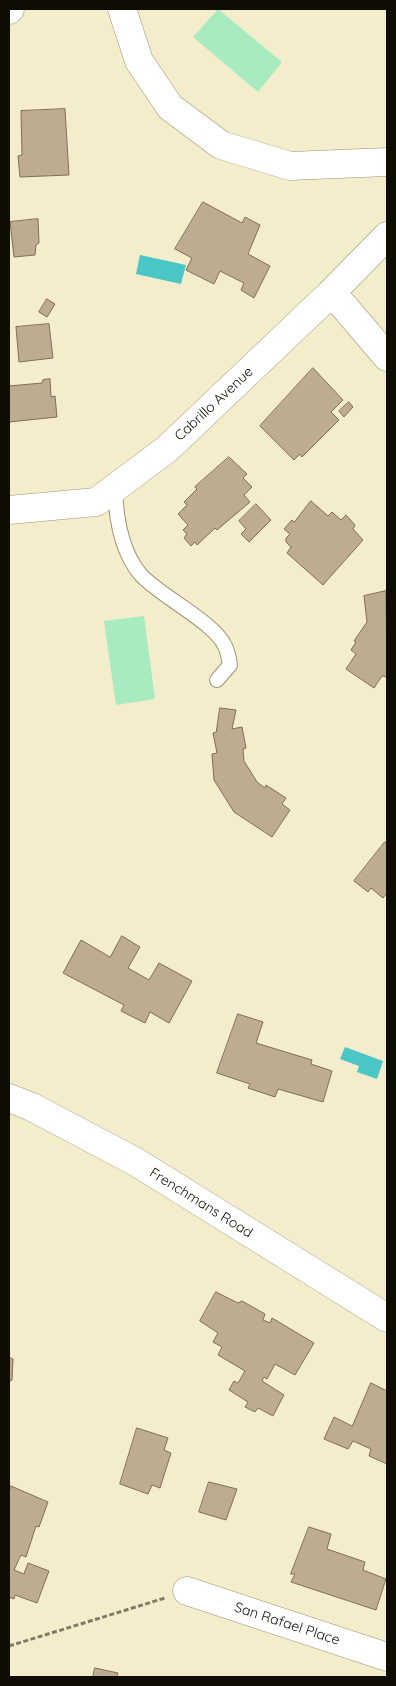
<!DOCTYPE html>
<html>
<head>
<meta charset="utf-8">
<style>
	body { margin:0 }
	#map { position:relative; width:396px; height:1686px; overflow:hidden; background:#f4edcc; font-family:Quicksand,sans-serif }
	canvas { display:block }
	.frame { position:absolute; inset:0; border:10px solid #0f0d03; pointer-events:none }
</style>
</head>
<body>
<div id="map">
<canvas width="396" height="1686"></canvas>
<div class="frame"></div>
</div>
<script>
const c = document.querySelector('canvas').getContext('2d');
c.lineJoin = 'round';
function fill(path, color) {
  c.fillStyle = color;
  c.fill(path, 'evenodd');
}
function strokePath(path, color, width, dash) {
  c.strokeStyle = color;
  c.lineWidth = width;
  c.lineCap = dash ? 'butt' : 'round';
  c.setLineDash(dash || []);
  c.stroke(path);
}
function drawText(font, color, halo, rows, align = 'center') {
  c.font = font + ' Quicksand,sans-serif';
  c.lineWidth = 4.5;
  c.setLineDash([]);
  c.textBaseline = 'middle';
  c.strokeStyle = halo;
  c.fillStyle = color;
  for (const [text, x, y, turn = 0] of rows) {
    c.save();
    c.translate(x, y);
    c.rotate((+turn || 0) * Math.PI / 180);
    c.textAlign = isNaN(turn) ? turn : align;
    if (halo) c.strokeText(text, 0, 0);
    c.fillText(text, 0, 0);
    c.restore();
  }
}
fill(new Path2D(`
	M218,9l64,53 -24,30 -65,-55z
	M144,616l11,83 -39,6 -12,-84z`), '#a8ebc0');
fill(new Path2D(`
	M140,255l46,10 -5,19 -45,-10z
	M345,1047l38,14 -6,18 -20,-7 2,-6 -19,-7z`), '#4ac6c6');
const building = new Path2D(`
	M65,109l4,66 -49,2 -2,-21 4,-1 -1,-44z
	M203,202l39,21 3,-6 15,8 -12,29 22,12 -16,32 -13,-8 3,-7 -24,-12 -6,13 -28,-14 6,-12 -17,-9z
	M38,219l1,24 -3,2 -1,10 -21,2 -4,-35z
	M47,299l8,5 -8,13 -8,-5z
	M49,324l4,34 -34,4 -3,-35z
	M313,368l30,32 -12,12 8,8 -37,37 -2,-3 -6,6 -34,-34z
	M50,379l1,18 4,-1 2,21 -48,5v-36l33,-3 1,-3z
	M349,402l4,5 -9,10 -5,-6z
	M229,457l18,17 -4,4 9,9 -8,8 6,7 -33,28 -2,-2 -18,17 -2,-3 -4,4 -7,-8 3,-4 -4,-4 5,-5 -10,-11 9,-9 -3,-3 13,-13 -2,-2z
	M311,501l17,15 4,-4 9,8 5,-5 9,10 -2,4 10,11 -40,45 -36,-32 4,-6 -5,-5v-4l4,-4 -6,-5 8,-9 2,2z
	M256,504l15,16 -22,22 -8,-8 5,-5 -7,-8z
	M386,591l1,86 -5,-1 -8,12 -28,-19 10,-15 -5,-4 5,-8 -2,-1 13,-19 -3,-26z
	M220,708l16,2 -4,19 10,-2 4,21 -3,1 1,12 13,21 8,6 1,-3 20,13 -4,6 8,6 -18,27 -38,-25 -20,-32 -2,-26 5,-1 -4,-20 3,-1z
	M385,842l2,2v49l-4,5 -12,-10 -3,4 -14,-11z
	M122,936l18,11 -12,21 21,12 10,-17 33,18 -23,42 -19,-11 -5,11 -24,-12 3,-6 -61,-32 18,-33 29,17z
	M238,1014l25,8 -7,21 56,17 -1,4 21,7 -9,31 -45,-13 -3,8 -27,-9 2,-4 -33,-11z
	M216,1292l22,11 4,-2 23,13 -2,6 7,3 2,-5 42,25 -19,32 -20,-11 -8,15 -3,-2 -2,4 22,14 -11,21 -15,-8 -3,4 -10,-5 3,-5 -19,-12 5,-9 4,2 7,-12 -27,-16 4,-8 -9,-5 5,-9 -18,-12z
	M9,1357l4,2 -1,21 -3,2z
	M371,1383l16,8v73l-18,-8 2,-7 -18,-8 -5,8 -24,-10 10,-22 18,9z
	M137,1428l31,10 -4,12 7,3 -11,35 -8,-3 -4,9 -28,-10z
	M209,1482l28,7 -11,31 -27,-8z
	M11,1486l37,16 -9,25 -3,-1 -10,31 -5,-2 -7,15 10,4 4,-11 21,8 -12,32 -22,-8 -1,4 -5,-2v-105z
	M309,1527l22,7 -4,15 38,13 -2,8 23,9 -10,31 -85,-28 4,-8h-4z
	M95,1668l23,5 -1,4h-24z`);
fill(building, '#beac90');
strokePath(building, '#7e6e53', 1);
const lane = new Path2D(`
	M115,489c1,29 6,63 26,86 19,21 73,47 84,71 3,6 4,13 5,19l-13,15`);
const street = new Path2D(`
	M122,9l17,52 31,46 51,38 69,21 97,-4
	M9,10l1,-1
	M329,295l13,9 45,53
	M9,510l87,-8 71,-53 162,-154 58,-59
	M9,1098l23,9 104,55 251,156
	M187,1591l200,66`);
strokePath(lane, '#9a9374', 16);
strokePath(street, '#9a9374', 29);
strokePath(new Path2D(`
	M9,1646l156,-48`), '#807b66', 3, [5, 2.5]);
strokePath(lane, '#fff', 14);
strokePath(street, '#fff', 28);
drawText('14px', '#0f0d03', '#fff', [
	["Cabrillo Avenue",214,404,-43],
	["Frenchmans Road",201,1203,32],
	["San Rafael Place",287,1624,18]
]);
</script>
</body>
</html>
